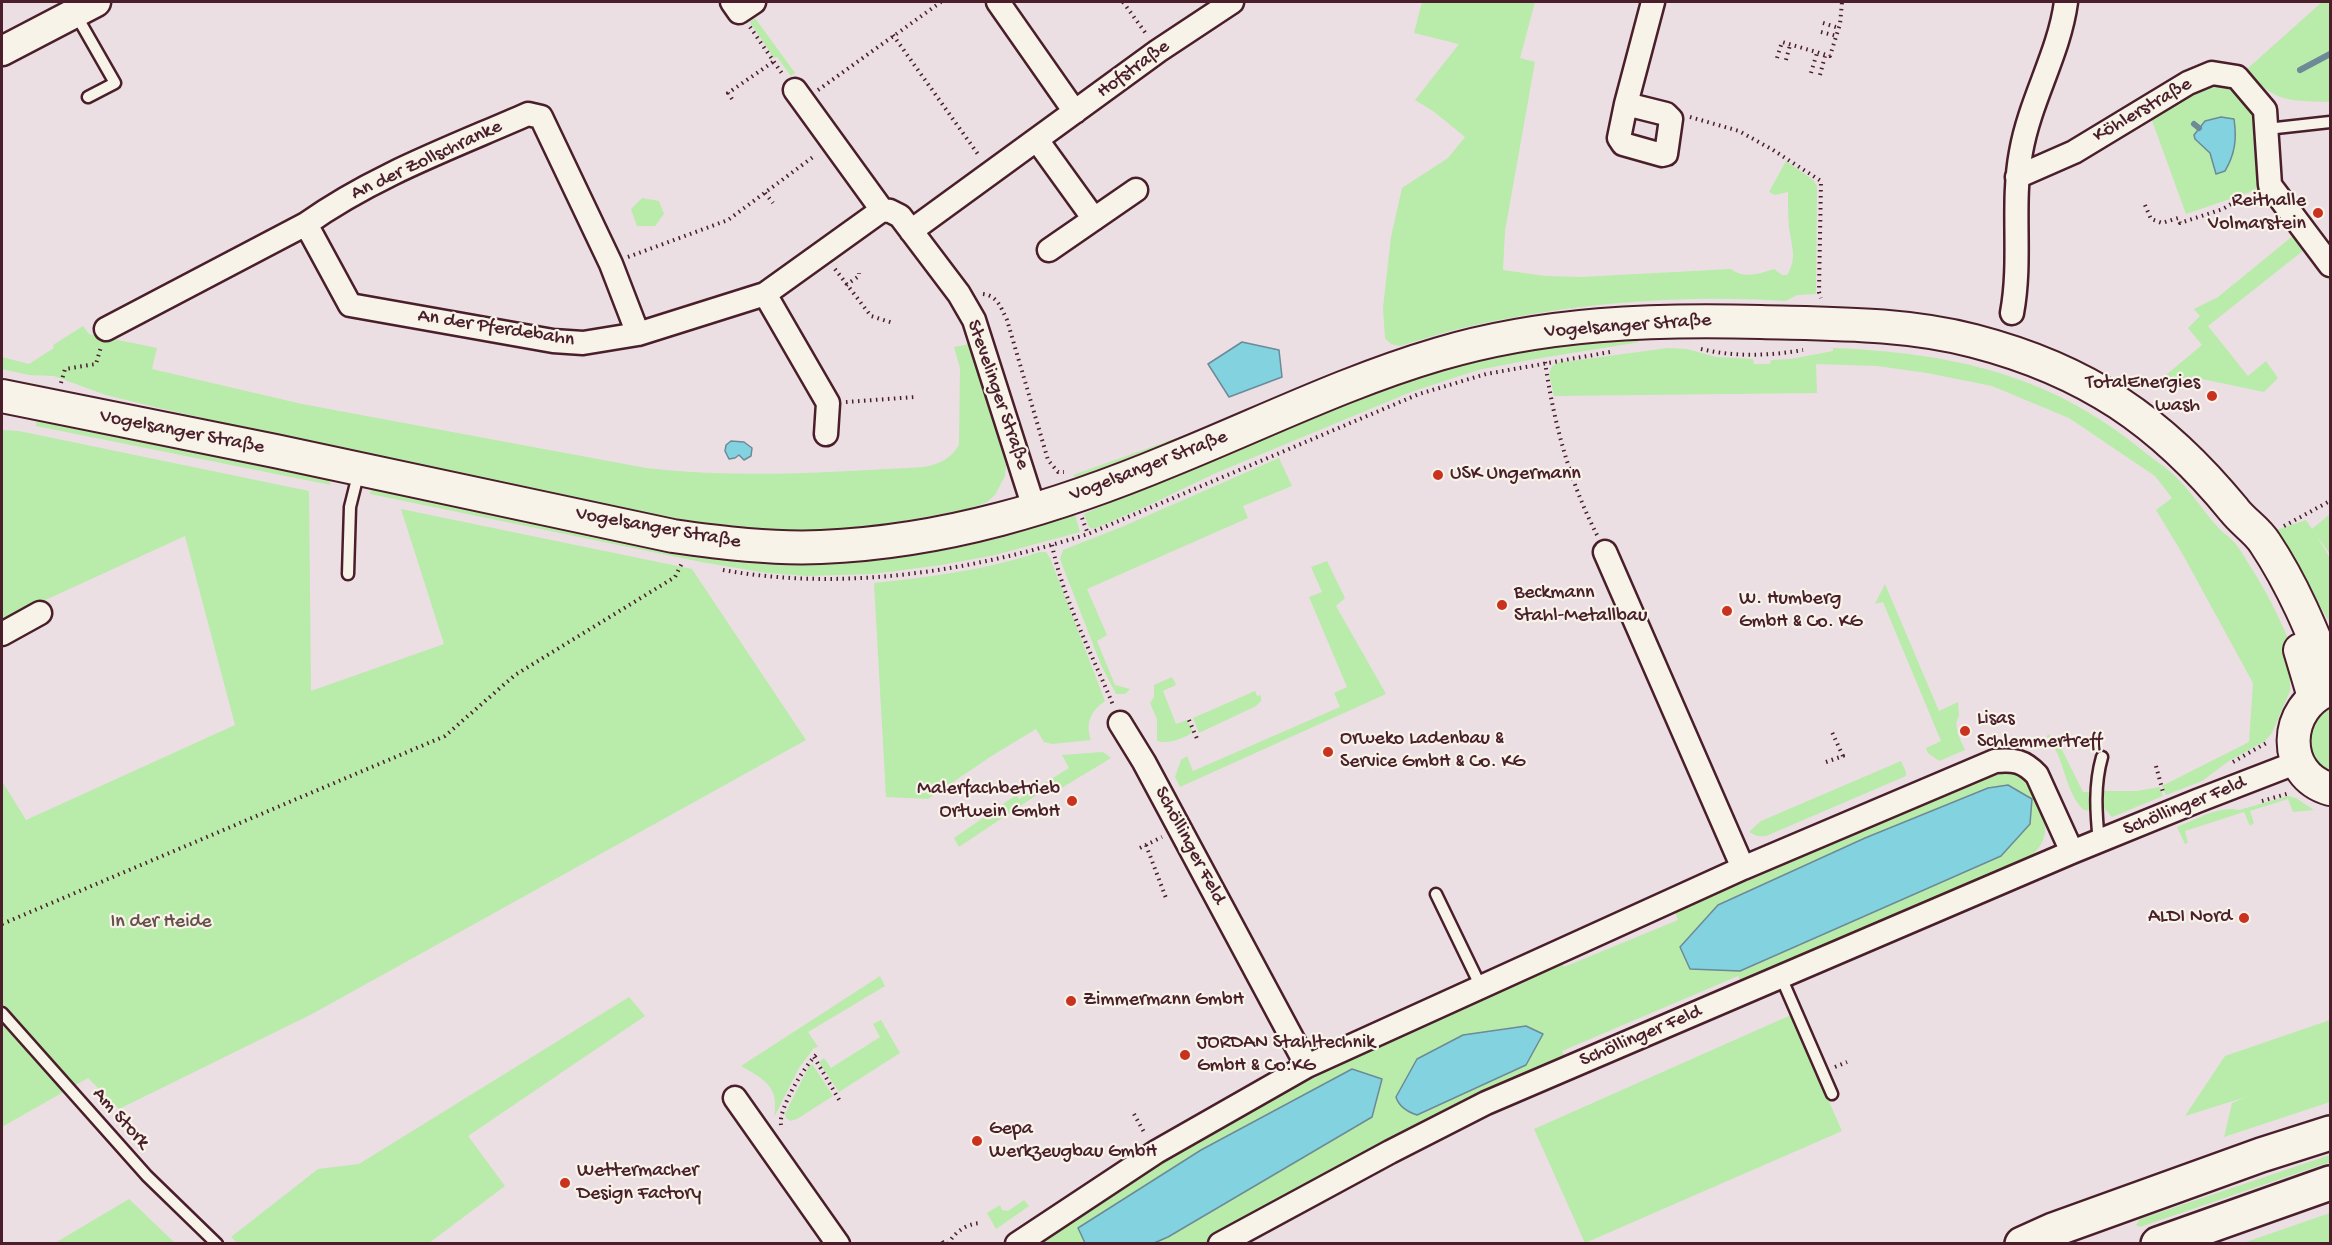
<!DOCTYPE html>
<html>
<head>
<meta charset="utf-8">
<style>
	body { margin:0 }
	#map { position:relative; width:2332px; height:1245px; overflow:hidden; background:#ebdfe4; font-family:"Gochi Hand",sans-serif }
	canvas { display:block }
	.frame { position:absolute; inset:0; border:3px solid #4a1f2b; pointer-events:none }
</style>
</head>
<body>
<div id="map">
<canvas width="2332" height="1245"></canvas>
<div class="frame"></div>
</div>
<script>
const c = document.querySelector('canvas').getContext('2d');
c.lineJoin = 'round';
function fill(path, color) {
  c.fillStyle = color;
  c.fill(path, 'evenodd');
}
function strokePath(path, color, width, dash) {
  c.strokeStyle = color;
  c.lineWidth = width;
  c.lineCap = dash ? 'butt' : 'round';
  c.setLineDash(dash || []);
  c.stroke(path);
}
function drawText(font, color, halo, rows, align = 'center') {
  c.font = font + ' "Gochi Hand",sans-serif';
  c.lineWidth = 4.5;
  c.setLineDash([]);
  c.textBaseline = 'middle';
  c.strokeStyle = halo;
  c.fillStyle = color;
  for (const [text, x, y, turn = 0] of rows) {
    c.save();
    c.translate(x, y);
    c.rotate((+turn || 0) * Math.PI / 180);
    c.textAlign = isNaN(turn) ? turn : align;
    if (halo) c.strokeText(text, 0, 0);
    c.fillText(text, 0, 0);
    c.restore();
  }
}
fill(new Path2D(`
	M1422,2h113l-15,56 15,4 -30,169 -2,39 42,6 36,1 150,-8c13,10 28,5 43,0l8,6h5c11,-16 4,-31 2,-48 -1,-11 -1,-23 -1,-35l-13,3 -6,-3 17,-31 27,19 4,6 -1,108 -19,1 -11,6c-103,-7 -214,2 -315,25 -24,5 -47,13 -71,20l-9,-2 -6,-6 -2,-30 8,-71 11,-49 46,-30 17,-21 -32,-26 -18,-11 44,-56 -45,-11z
	M2322,2h8v100c-41,-2 -56,2 -83,-33z
	M755,18l40,55 -4,3 -14,-19 -3,1 -24,-36z
	M2218,83l17,4 11,10 11,24 6,26 67,128v7l-26,-32 -96,76 40,50 18,-15 12,17 -14,14 -67,-14 -37,2 42,-35 -14,-17 12,-12 -6,-7 24,-12 76,-62 -35,-46 -73,25 -36,-99 53,-29z
	M642,198l17,3 5,13 -9,12h-18l-6,-17z
	M83,326l6,8 68,14 -5,21 150,35 344,64c92,11 186,4 278,-1 15,-3 27,-8 35,-22l1,-77 -6,-21 16,-3 14,39 22,82 -1,11 -10,19 -8,7 -18,7 -105,19 -39,4 -90,-2 -60,-8 -273,-58 -243,-56 -53,-13 -52,-19 -25,-1 -27,-6v-12l27,7 25,-16 -1,-3z
	M1630,339l10,3 -111,18 -51,10 -67,22 -195,81 -69,33 -54,23 -4,-2 -5,-13 124,-56 223,-89 94,-23z
	M1668,348l19,1 29,8 37,2 1,5h16l1,-4 20,-1 42,-8v-3c117,5 215,25 309,102 11,9 25,18 35,28 14,14 25,31 38,46 6,7 13,12 20,19 5,6 10,15 15,23 21,32 36,66 50,102l-10,5v18l-18,42 -7,8 -36,20 -27,20 -36,14 -4,-9 87,-44 4,-59 -71,-130 -26,-43 16,-12 -17,-22 -86,-58 -77,-32 -65,-13 -50,-7 -61,-2 1,29 -263,3 -5,-22 3,-8 5,-3z
	M37,418l290,58 4,9 -295,-59z
	M1225,424l-147,56 -5,-5 137,-49z
	M2,430l17,1 290,60 2,200 133,-47 -43,-135 291,60 114,171 -494,274 -193,95 -31,-31 -86,49v-346l24,39 209,-95 -50,-189 -144,66 -39,22z
	M1279,458l13,28 -49,20 5,12 -161,71 20,46 -10,6 18,44 15,4 -5,5h-9l-15,-29 -41,-106 3,-9 61,-24z
	M380,488l433,73 78,-3 65,-10 45,-10 74,-23 5,17 -85,23 -54,10 -69,9 -65,2 -40,-3 -66,-11 -331,-68 1,-5z
	M2330,514v40l-14,-19 14,23v65l-54,-93 30,-10 6,9z
	M1040,552h6l4,6 55,143c-14,10 -20,22 -14,39l-39,4 -8,-2 -8,-13 -46,28 -62,42 -42,-2 -12,-214c56,-6 112,-13 166,-31z
	M1327,561l18,37 -9,8 50,88 -206,93 -5,-10 6,-17 6,-4 6,15 147,-64 -6,-14 13,-6 -38,-90 13,-5 -11,-25z
	M1885,584l54,127 19,-9 1,14c-7,10 2,24 6,34l-26,11 -11,-8 -2,-5 15,-7 -58,-139 -8,2z
	M1172,677l4,8 -13,6 13,33 11,-4 6,12c-10,7 -24,12 -36,9v-22l-7,-16 4,-6v-12z
	M1255,691l2,5 4,-1v6l-5,5 -57,27 -6,-15z
	M2330,709v67c-26,-18 -31,-50 0,-67z
	M2048,734l11,10 24,48h7l1,19 -7,-1c-20,-18 -19,-54 -37,-73z
	M1103,752l8,6 -51,31 -4,-7 -97,65 -5,-9 62,-43 3,4 50,-31 -7,-13z
	M1901,761l5,11v4l-140,60h-9l-8,-4 12,-11z
	M2006,772c7,2 15,3 21,9 6,5 8,14 11,21 10,24 12,40 -11,57l-286,123 -3,-6 -176,75 3,7 -325,164 -35,21 -171,1 156,-99 68,-38 144,-75 159,-72 3,7 114,-47 -3,-8 322,-139z
	M2160,787l3,9 -51,21 -9,-10v-16h34z
	M2288,796l8,2 18,12 -21,2 -5,-13 -38,12 4,12 -4,3 -6,-14 -59,19 3,12 -3,1 -8,-17c18,-7 43,-22 62,-17z
	M880,976l5,10 -77,46 10,15 -4,1 -15,20 -25,49c6,-30 -10,-38 -33,-51z
	M629,997l16,19 -177,120 37,50 -76,57 -191,1 -7,-7 87,-68 41,-5z
	M1791,1015l51,116 -257,112 -51,-114z
	M881,1020l19,33 -61,39 -20,-30 5,-4 7,10 49,-31 -7,-13z
	M2330,1020v82l-106,35 8,-34 14,-6 -61,19 40,-60z
	M810,1064l3,1 20,31 -36,23 -7,2 -4,-3 -1,-4z
	M2330,1155v7l-190,65 -4,-2 4,-6z
	M129,1199l46,44h-120z
	M1024,1200l5,6 -33,23 -9,-16 13,-8 2,5 6,1z
	M2330,1213v30h-87z`), '#b9ebaa');
const water = new Path2D(`
	M2221,117l13,2c3,20 1,35 -9,52l-9,3 -6,-21 -15,-14 -1,-4 11,-14z
	M1242,342l37,8 3,27 -53,20 -21,-33z
	M731,441l13,1 8,6 -1,8 -7,4 -5,-5 -4,3 -6,1 -4,-8 1,-6z
	M2008,785l24,14 -2,25 -29,32 -261,115 -50,-2 -10,-22 38,-42 147,-67 123,-50z
	M1526,1026l17,8 -17,31 -109,50c-9,-3 -18,-8 -21,-18l21,-38 46,-24z
	M1352,1069l30,10 -10,38 -204,120 -14,6h-69l-7,-15 123,-78z`);
fill(water, '#83d2e0');
strokePath(water, '#6c8a98', 1.5);
strokePath(new Path2D(`
	M2300,70l30,-16
	M2194,124l5,4`), '#6c8a98', 6);
const service = new Path2D(`
	M75,13l40,70 -27,14
	M2267,129l63,-7
	M348,574l2,-67 9,-36
	M2099,842c-3,-29 -5,-57 3,-85
	M1436,894l45,93
	M1781,977l51,117
	M2,1013l145,163 70,68`);
const minor = new Path2D(`
	M732,2l7,10 15,-10
	M998,2l77,110
	M795,90l87,120 8,1 10,5 59,78 15,26 61,191
	M1626,104l40,10 5,5 -5,35 -4,1 -39,-11 -4,-6 7,-34 27,-102
	M1037,140l57,79
	M2017,177l57,-25 114,-69 24,-10 25,4 28,33 5,75 60,80
	M306,224l44,81 203,36 30,2 55,-9 127,-40 117,-84
	M911,231l247,-180 74,-49
	M1049,250l87,-60
	M765,294l63,109 -2,31
	M2012,313c10,-54 -1,-108 9,-161 9,-52 38,-98 45,-150
	M106,329l200,-105c67,-48 147,-77 222,-110l13,3 70,147 27,70
	M1605,552l138,316
	M2,634l38,-21
	M1120,723l24,39 163,304
	M735,1098l103,146
	M1017,1244l139,-92 151,-86 436,-198 252,-107c19,-2 29,0 42,14l35,77
	M1220,1244l170,-92 96,-49 586,-251 125,-51 101,-39`);
const tertiary = new Path2D(`
	M2,51l94,-49`);
const secondary = new Path2D(`
	M2,396l273,55 398,85c49,7 99,13 148,11 123,-5 237,-40 350,-87 89,-36 176,-79 268,-106 105,-31 214,-35 322,-32 71,2 144,1 213,19 112,29 187,80 260,169 9,12 23,20 31,33 28,42 47,88 65,134
	M2300,650l14,47
	M2330,689c-47,17 -50,86 0,100`);
const motorway = new Path2D(`
	M2022,1244l31,-14 208,-75 69,-22
	M2158,1244l172,-61`);
strokePath(service, '#4a1f2b', 15);
strokePath(minor, '#4a1f2b', 27);
strokePath(tertiary, '#4a1f2b', 33);
strokePath(secondary, '#4a1f2b', 36);
strokePath(motorway, '#4a1f2b', 38);
strokePath(new Path2D(`
	M1123,2l24,33
	M1823,23l16,5
	M750,27l33,48
	M1821,32l16,4
	M893,35l87,122
	M1777,58l5,-16 48,14 10,-32 2,-22
	M1786,60l4,-15
	M1811,73l6,-20
	M1820,75l5,-19
	M818,90l123,-88
	M732,99l-4,-6 45,-31
	M1690,117l49,14 34,19 48,31 -2,111 2,6
	M765,193l8,10
	M2145,205l6,14 11,4 16,-5 2,5 43,-14 13,-8
	M628,257l100,-37 85,-63
	M835,269l36,47 22,7
	M846,285l13,-9v-3
	M983,294c15,2 18,14 24,26l41,140 10,12h6
	M1701,349c33,8 68,7 102,1
	M1545,362c9,61 24,118 52,173
	M61,383l4,-14 31,-5 5,-17
	M846,402l69,-5
	M1082,518l6,16
	M2284,526l46,-25
	M1052,545c11,54 40,109 61,160
	M723,570c122,22 248,1 365,-36l331,-140 67,-20 124,-22
	M1189,720l9,21
	M1826,762l17,-6 -12,-26
	M2233,762l35,-20
	M2156,766l7,26
	M2262,801l28,-8
	M1146,845l20,53
	M1140,848l22,-11
	M2,924l443,-188 70,-61 160,-98 7,-14
	M814,1057l27,46
	M1835,1067l12,-5
	M1134,1114l11,20
	M781,1125c-3,-16 24,-60 36,-71
	M942,1241l2,3
	M948,1244c8,-13 18,-20 33,-21`), '#4a1f2b', 4, [1.5, 4.5]);
strokePath(service, '#f7f3e8', 10);
strokePath(minor, '#f7f3e8', 22);
strokePath(tertiary, '#f7f3e8', 28);
strokePath(secondary, '#f7f3e8', 32);
strokePath(motorway, '#f7f3e8', 33);
for (const [x, y, r, color] of [
	[2318,213,6,"#c8321e"],
	[2212,396,6,"#c8321e"],
	[1438,475,6,"#c8321e"],
	[1502,605,6,"#c8321e"],
	[1727,611,6,"#c8321e"],
	[1965,731,6,"#c8321e"],
	[1328,752,6,"#c8321e"],
	[1072,801,6,"#c8321e"],
	[2244,918,6,"#c8321e"],
	[1071,1001,6,"#c8321e"],
	[1185,1055,6,"#c8321e"],
	[977,1141,6,"#c8321e"],
	[565,1183,6,"#c8321e"]
]) {
  const dot = new Path2D();
  dot.arc(x, y, r, 0, 2 * Math.PI);
  c.fillStyle = color;
  c.fill(dot);
  strokePath(dot, '#f7f3e8', 2);
}
drawText('20px', '#4a1f2b', '#f7f3e8', [
	["Hofstraße",1134,70,-36],
	["Köhlerstraße",2143,111,-30],
	["An der Zollschranke",427,161,-25],
	["Vogelsanger Straße",1628,327,-4],
	["An der Pferdebahn",496,329,9],
	["Stevelinger Straße",997,395,71],
	["Vogelsanger Straße",182,433,11],
	["Vogelsanger Straße",1149,467,-21],
	["Vogelsanger Straße",658,529,10],
	["Schöllinger Feld",2185,807,-22],
	["Schöllinger Feld",1189,846,62],
	["Schöllinger Feld",1641,1037,-23],
	["Am Stork",120,1119,48]
]);
drawText('20px', '#4a1f2b', '#f7f3e8', [
	["Reithalle",2306,202,"right"],
	["Volmarstein",2306,225,"right"],
	["TotalEnergies",2200,384,"right"],
	["wash",2200,407,"right"],
	["USK Ungermann",1450,475],
	["Beckmann",1514,594],
	["Stahl-Metallbau",1514,617],
	["W. Humberg",1739,600],
	["GmbH & Co. KG",1739,623],
	["Lisas",1977,720],
	["Schlemmertreff",1977,743],
	["Orweko Ladenbau &",1340,740],
	["Service GmbH & Co. KG",1340,763],
	["Malerfachbetrieb",1060,790,"right"],
	["Ortwein GmbH",1060,813,"right"],
	["ALDI Nord",2232,918,"right"],
	["Zimmermann GmbH",1083,1001],
	["JORDAN Stahltechnik",1197,1044],
	["GmbH & Co.KG",1197,1067],
	["Gepa",989,1130],
	["Werkzeugbau GmbH",989,1153],
	["Wettermacher",577,1172],
	["Design Factory",577,1195]
], 'left');
drawText('20px', '#66524b', '#f7f3e8', [
	["In der Heide",161,923]
]);
</script>
</body>
</html>
